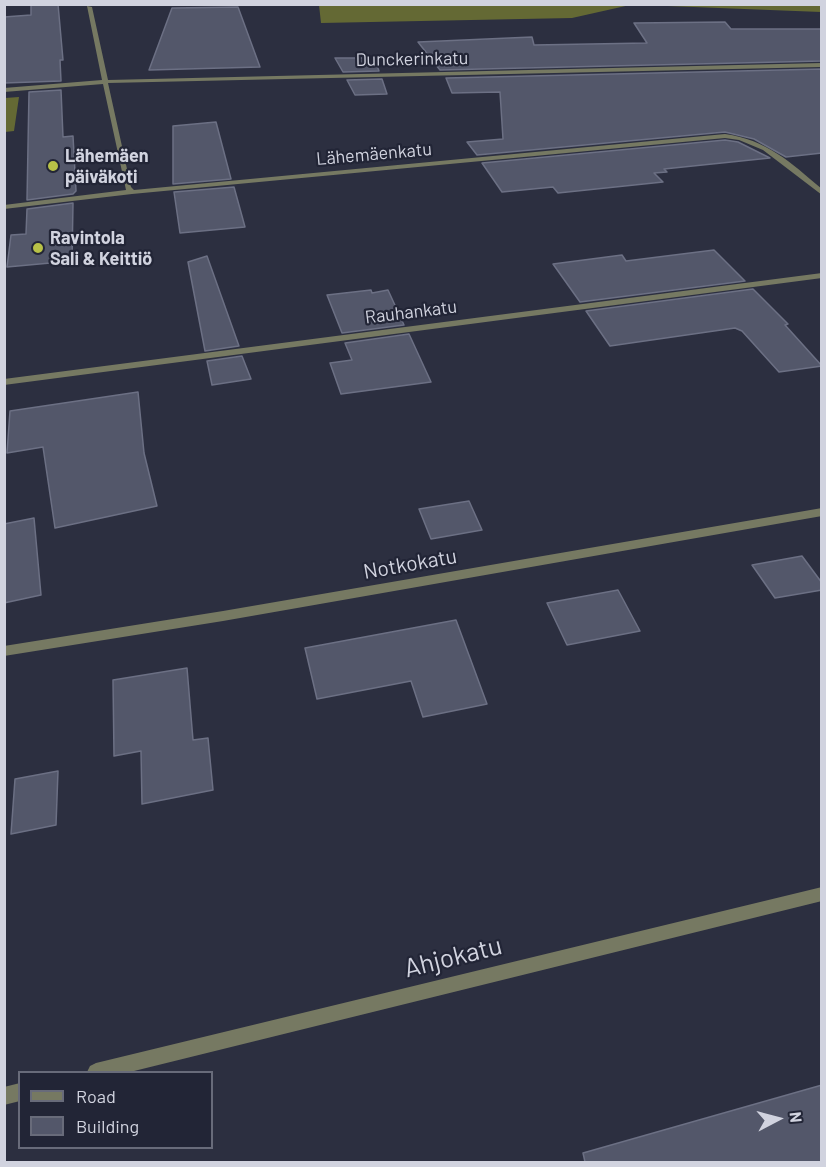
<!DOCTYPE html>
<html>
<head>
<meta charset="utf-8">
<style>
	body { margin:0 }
	#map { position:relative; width:826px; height:1167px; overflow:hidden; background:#2c2f40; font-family:Barlow,sans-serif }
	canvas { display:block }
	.frame { position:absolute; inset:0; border:6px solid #d1d3df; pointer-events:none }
	.legend { position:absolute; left:18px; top:1071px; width:195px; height:78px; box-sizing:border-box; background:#222536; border:2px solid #686b7a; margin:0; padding:8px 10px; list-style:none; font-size:18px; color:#d1d3df }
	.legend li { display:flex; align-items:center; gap:12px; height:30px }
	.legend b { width:30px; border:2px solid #686b7a }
	.north { position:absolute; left:748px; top:1089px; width:60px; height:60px; -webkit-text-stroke:4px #222536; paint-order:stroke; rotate:84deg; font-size:16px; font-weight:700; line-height:24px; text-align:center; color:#d1d3df }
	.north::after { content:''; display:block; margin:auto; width:21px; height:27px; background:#d1d3df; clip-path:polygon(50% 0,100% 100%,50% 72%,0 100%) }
</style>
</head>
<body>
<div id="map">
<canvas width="826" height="1167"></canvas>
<div class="frame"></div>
<ul class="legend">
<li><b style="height:8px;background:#767962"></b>Road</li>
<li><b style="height:16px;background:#53576a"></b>Building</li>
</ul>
<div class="north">N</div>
</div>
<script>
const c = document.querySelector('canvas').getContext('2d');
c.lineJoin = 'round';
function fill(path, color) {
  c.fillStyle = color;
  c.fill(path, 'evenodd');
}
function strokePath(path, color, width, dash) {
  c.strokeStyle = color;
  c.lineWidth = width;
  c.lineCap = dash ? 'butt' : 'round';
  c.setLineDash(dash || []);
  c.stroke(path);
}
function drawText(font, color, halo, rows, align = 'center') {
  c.font = font + ' Barlow,sans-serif';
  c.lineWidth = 4.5;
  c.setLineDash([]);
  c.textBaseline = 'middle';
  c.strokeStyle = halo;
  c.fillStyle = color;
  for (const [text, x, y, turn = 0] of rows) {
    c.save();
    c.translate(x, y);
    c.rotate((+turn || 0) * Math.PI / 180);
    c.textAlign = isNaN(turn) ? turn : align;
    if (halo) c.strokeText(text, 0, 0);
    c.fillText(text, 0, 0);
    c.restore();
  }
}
fill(new Path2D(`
	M821,4v8l-179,-7v-1z
	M319,5v-1l311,1 -58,13 -251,5z
	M19,97l-5,34 -9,1v-34z`), '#646934');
const building = new Path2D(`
	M31,4h27l5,56h-3l1,21 -57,2v-66l27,-2z
	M238,7l22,60 -111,3 23,-62z
	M725,22l6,7h91v32l-382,9 -22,-28 114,-5 2,8 113,-2 -13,-20z
	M335,58h39l5,13 -36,1z
	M822,69v84l-36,4 -32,-18 -29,-7 -248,23 -10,-13 36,-3 -3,-47 -48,1 -6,-15z
	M382,79l5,15 -32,1 -8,-15z
	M61,90l2,47 10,-1 3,55 -3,3 -46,6 2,-108z
	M216,122l15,57 -58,5v-58z
	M725,140l13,2 32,16 -106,11 3,3 -13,1 9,9 -105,11 -5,-6 -51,5 -20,-29z
	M234,187l11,40 -65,6 -6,-41z
	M73,203l-1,58 -65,6 4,-32 15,-1 1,-25z
	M714,250l31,31 -165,21 -27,-38 69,-9 4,6z
	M207,256l32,90 -34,5 -17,-89z
	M753,289l35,35 -3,1 37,41 -43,6 -37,-41 -7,-3 -125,18 -24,-35z
	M371,290l1,3 16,-3 16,35 -62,8 -15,-38z
	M409,334l22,48 -90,12 -11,-31 22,-3 -7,-17z
	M242,356l9,23 -39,6 -5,-24z
	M138,392l6,61 13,53 -102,22 -12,-81 -36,6 3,-42z
	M469,501l13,29 -51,9 -12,-30z
	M34,518l7,77 -37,8v-79z
	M802,556l20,27v7l-47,8 -23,-33z
	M618,590l22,41 -73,14 -20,-42z
	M456,620l31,84 -64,13 -12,-36 -94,18 -12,-51z
	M187,668l6,72 15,-2 5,52 -71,14 -1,-53 -27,5 -1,-76z
	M58,771l-2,54 -45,9 4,-55z
	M822,1085v77h-237l-2,-9z`);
fill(building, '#53576a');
strokePath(building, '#6c7084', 1.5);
fill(new Path2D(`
	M87,6l5,1 16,73 714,-17v4l-714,16 23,104 3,3 591,-56c42,6 65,28 97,55v6l-59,-45 -24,-10 -14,-2 -593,56 -128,15v-4l122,-15 -23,-106 -99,8v-4l98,-8z
	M822,273v5l-818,107v-6z
	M822,508v8l-599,105 -219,35v-10l219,-35z
	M822,887v14l-692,171h-43l3,-6 6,-3z
	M20,1083v18l-16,4v-18z`), '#767962');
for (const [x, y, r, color] of [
	[53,166,6,"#b8c147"],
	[38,248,6,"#b8c147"]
]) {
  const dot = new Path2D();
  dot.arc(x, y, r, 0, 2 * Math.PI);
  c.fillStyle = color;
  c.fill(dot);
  strokePath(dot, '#222536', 2);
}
drawText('18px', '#d1d3df', '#222536', [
	["Dunckerinkatu",412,59,-1],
	["Lähemäenkatu",374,154,-5],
	["Rauhankatu",411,312,-7]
]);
drawText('bold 18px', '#d1d3df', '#222536', [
	["Lähemäen",65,156],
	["päiväkoti",65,177],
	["Ravintola",50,238],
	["Sali & Keittiö",50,259]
], 'left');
drawText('21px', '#d1d3df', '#222536', [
	["Notkokatu",410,564,-10]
]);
drawText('26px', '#d1d3df', '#222536', [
	["Ahjokatu",453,957,-14]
]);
</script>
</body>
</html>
